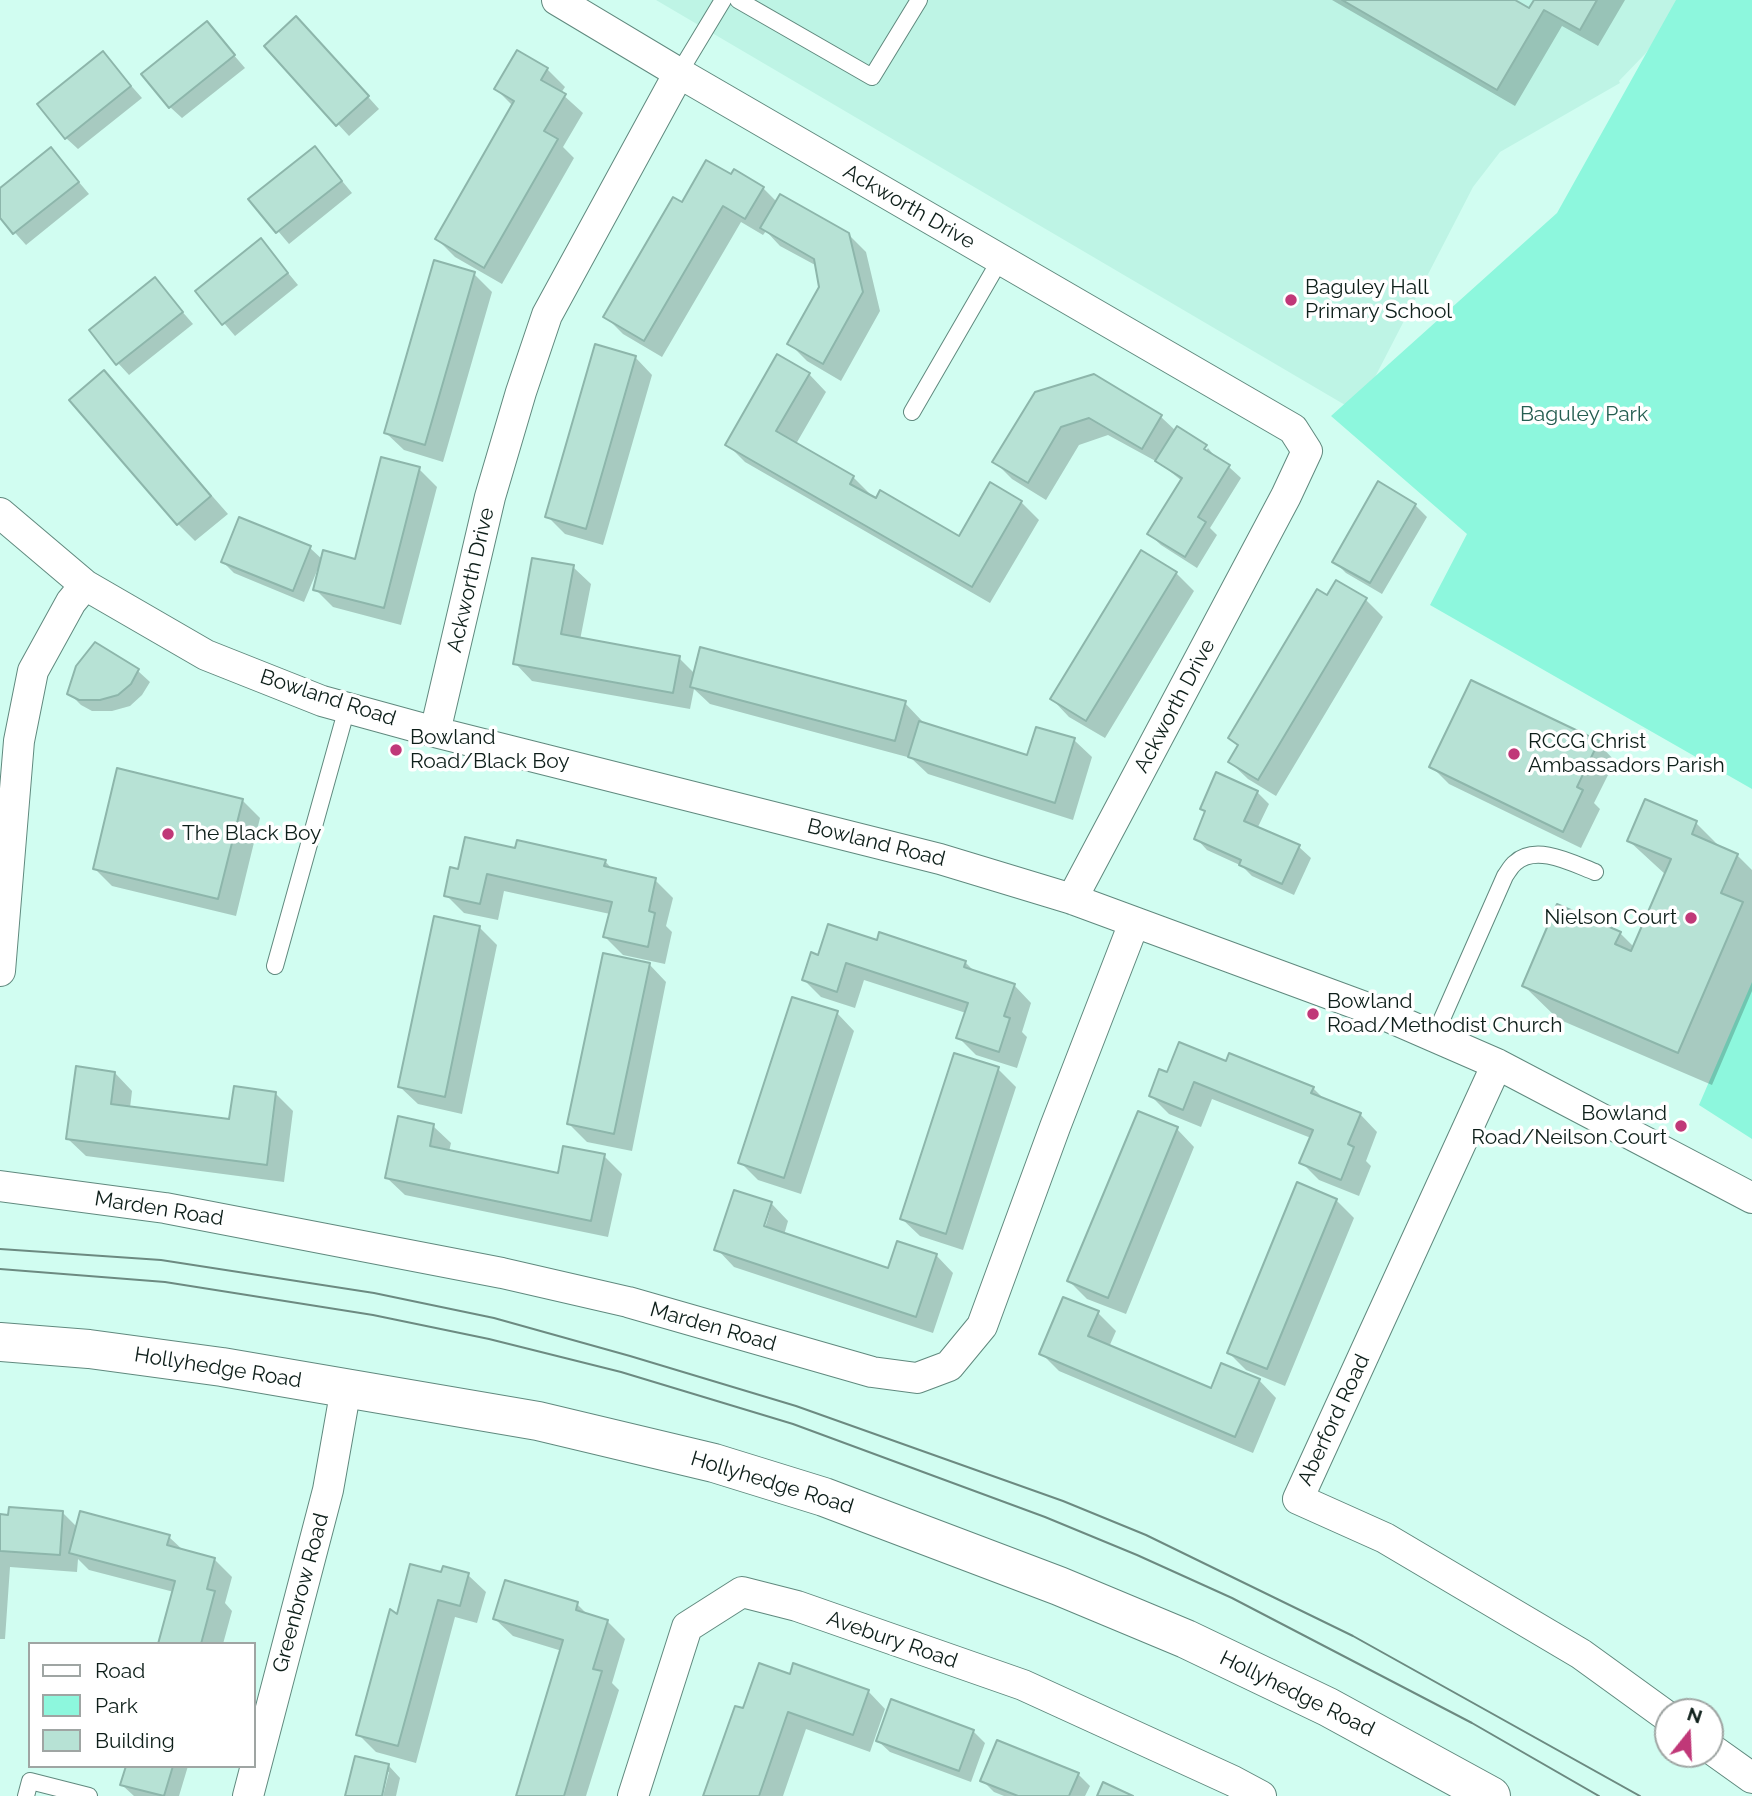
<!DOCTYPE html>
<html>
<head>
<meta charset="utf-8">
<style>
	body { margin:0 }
	#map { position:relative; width:1752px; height:1796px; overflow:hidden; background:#d1fdf1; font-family:Raleway,sans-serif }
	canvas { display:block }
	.legend { position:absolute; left:28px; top:1642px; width:228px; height:126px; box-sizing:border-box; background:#fff; border:2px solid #9fa5a3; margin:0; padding:9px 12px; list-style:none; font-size:21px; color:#0e1f1a }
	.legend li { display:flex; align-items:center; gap:14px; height:35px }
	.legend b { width:35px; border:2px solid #9fa5a3 }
	.north { position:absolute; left:1654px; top:1698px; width:70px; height:70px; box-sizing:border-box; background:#fff; border:2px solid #9fa5a3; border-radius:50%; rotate:18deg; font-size:19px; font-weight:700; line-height:28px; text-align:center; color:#0e1f1a }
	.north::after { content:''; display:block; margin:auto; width:24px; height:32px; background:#c03878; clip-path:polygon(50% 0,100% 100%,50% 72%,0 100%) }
</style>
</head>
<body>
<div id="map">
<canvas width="1752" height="1796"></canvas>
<ul class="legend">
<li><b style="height:9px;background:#fff"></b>Road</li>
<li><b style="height:19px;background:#8df7dd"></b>Park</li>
<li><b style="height:19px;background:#b7e2d5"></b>Building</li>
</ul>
<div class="north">N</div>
</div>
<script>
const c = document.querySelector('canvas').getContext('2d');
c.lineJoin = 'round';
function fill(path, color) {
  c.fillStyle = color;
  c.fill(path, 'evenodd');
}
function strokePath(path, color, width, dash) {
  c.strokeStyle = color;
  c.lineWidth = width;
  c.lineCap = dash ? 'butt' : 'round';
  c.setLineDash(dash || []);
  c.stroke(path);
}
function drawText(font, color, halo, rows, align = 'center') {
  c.font = font + ' Raleway,sans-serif';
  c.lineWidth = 7;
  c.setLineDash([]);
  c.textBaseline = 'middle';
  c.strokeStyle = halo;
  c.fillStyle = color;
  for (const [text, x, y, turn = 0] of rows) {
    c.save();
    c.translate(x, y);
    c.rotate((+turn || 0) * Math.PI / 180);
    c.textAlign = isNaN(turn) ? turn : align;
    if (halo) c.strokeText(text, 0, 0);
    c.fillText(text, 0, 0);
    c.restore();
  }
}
fill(new Path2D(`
	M656,0h1039l-16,11 -34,43 -26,27 1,2 -120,69 -27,35 -116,225z`), '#bef4e5');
fill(new Path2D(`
	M1676,0h76v789l-322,-184 37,-71 -136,-118 226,-203z
	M1752,982v157l-53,-34z`), '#8df7dd');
fill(new Path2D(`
	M1332,0h180l17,11 7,-11h89l-27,46 -36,-20 -47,80z
	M207,24l38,44 -63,50 -12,-11z
	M308,30l71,79 -30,27 -83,-90z
	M517,52l30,17 18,18 -4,6 22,20 -20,34 11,11 -72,126 -47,-27 -18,-18 76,-133 -17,-17z
	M103,54l39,44 -64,51 -12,-11z
	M315,148l37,45 -63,51 -38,-45z
	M51,149l38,45 -63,51 -26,-29v-26z
	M732,177l31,11 14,14 71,32 18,18 14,59 -39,70 -34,-20 -18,-18 32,-55 -4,-22 -37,-20 -14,-15 -3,4 -22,-13 -79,135 -39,-23 -18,-18 77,-112z
	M261,240l37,45 -63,51 -38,-45z
	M474,274l18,18 -49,170 -39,-12 -18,-17z
	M155,280l38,44 -64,51 -11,-12z
	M635,357l17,18 -49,170 -38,-11 -18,-18z
	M104,373l124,141 -33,27 -17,-17z
	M809,374l17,18 -30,52 57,33 18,18 -1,2 90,41 61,-36 18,18 -49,83 -245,-141 -18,-18z
	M1094,376l67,41 15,14 30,15 -5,12 7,-10 9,11 12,8 12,11 -31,50 7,7 -20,33 -36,-23 -12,-11 33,-53 -21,-17 -53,-29 -29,10 -33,55 -34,-21 -17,-17z
	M419,469l18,18 -36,138 -68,-18 -18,-18 6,-22 -2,-1 -15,36 -70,-29 -11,-11 87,-14 13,12 33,1z
	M1415,505l12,12 -45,77 -36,-21 -12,-12z
	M573,567l18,17 -11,56 99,18 16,16 210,29 17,18v3l106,33 46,-17 18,17 -19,63 -145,-46 -17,-16 -201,-54 -16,-15 -4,20 -158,-28 -17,-18z
	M1176,573l18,18 -89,147 -36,-21 -17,-18z
	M1328,597l37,2 18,18 -107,179 -28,-17 -18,-17 9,-15 -9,-9z
	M138,671l12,11 -8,13 -12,11 -18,5h-20l-11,-6 -12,-12z
	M1598,743l17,18 -21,42 6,6 -19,39 -132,-64 -18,-18z
	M1257,792l12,12 -12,25 42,18 12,11 -17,37 -42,-19 -10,-10 -35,-16 -11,-12 10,-25 -4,-5z
	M242,800l18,18 -24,98 -124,-30 -18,-18z
	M1696,823l26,26 15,6 15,15v121l-40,94 -154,-66 -34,-33 96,-53 15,15 31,-73 -37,-34z
	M516,850l89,11 8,9 42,10 18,18 -7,28 6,6 -7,32 -42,-9 -18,-18 5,-23 -106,-23 -6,29 -34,-7 -18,-18 13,-24z
	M480,928l17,17 -35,169 -44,-10 -18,-17z
	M878,942l87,20 11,11 38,12 17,18 -9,29 5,5 -10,31 -41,-13 -18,-18 8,-24 -102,-33 -9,28 -34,-11 -17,-17 15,-23z
	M649,964l17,18 -34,169 -45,-9 -18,-18z
	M837,1013l17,18 -53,163 -43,-14 -18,-18z
	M1227,1063l86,25 13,13 34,13 17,18 -11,29 5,5 -12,30 -40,-16 -18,-18 10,-24 -99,-39 -11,28 -32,-13 -18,-18 16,-22z
	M998,1069l18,18 -53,163 -43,-14 -18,-17z
	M115,1073l17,18 -2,17 101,13 44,-28 18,18 -9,71 -198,-26 -18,-17z
	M433,1126l18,17 -2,9 110,23 45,-19 18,18 -14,63 -203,-42 -18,-17z
	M1177,1129l17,18 -68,167 -39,-15 -18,-18z
	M1336,1200l18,18 -69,168 -39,-16 -17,-17z
	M771,1203l17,18 -4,14 105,35 47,-15 17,18 -20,60 -199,-66 -17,-18zM767,1211h3l-7,24 -4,-1z
	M1098,1313l18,18 -7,16 103,43 47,-10 17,18 -23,55 -194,-82 -17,-17z
	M62,1512l15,15 92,10 15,14 30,8 18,18 -7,26 7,8 -9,33h-63l14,-52 -85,-22 -11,-11 -1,13 -67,-5 -5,72h-5v-123z
	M468,1575l18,17 -9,31 -22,-6 -39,146 -40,-11 -18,-18 40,-118z
	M577,1604l12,12 18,5 18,18 -13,44 7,7 -33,106h-68l44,-145 -49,-15 -18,-17z
	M791,1676l77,15 17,18 -15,43 -64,-23 -23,67h-78l39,-85z
	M973,1731l12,12 -14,39 -81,-30 -12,-11z
	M356,1758l33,8 11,12 -4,18h-13l6,-24h-3l-6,24h-33z
	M128,1766h60l-9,30h-45l-12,-11z
	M1078,1774l12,12 -5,10h-81l-10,-4 -12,-12z`), '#0003');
const building = new Path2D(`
	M1342,0h173l14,8 5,-8h63l-17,30 -36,-20 -47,80z
	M296,16l73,80 -33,30 -72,-80z
	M207,21l28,34 -66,53 -28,-34z
	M517,50l31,18 -7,12 25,14 -22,37 14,8 -74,129 -49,-29 79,-138 -20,-12z
	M103,51l28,35 -66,53 -28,-35z
	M315,146l27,35 -66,52 -28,-34z
	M51,147l28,35 -66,52 -13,-16v-30z
	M706,160l25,14 3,-5 30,18 -19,32 -22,-13 -79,135 -41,-24 70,-120 9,5z
	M780,194l69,39 14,59 -40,72 -36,-20 32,-57 -5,-28 -54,-31z
	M261,238l27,35 -66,52 -27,-34z
	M434,260l41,12 -50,173 -41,-12z
	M155,277l28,35 -67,53 -27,-35z
	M595,344l41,12 -50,173 -41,-12z
	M777,354l33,19 -34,58 78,45 -4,8 26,14 4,-8 79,46 31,-54 32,19 -50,86 -247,-142z
	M104,370l107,126 -34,29 -108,-125z
	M1094,374l68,41 -20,34 -53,-31 -28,9 -33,56 -36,-21 43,-70z
	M1177,426l30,19 -3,4 26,16 -32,52 8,5 -21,35 -38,-23 35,-56 -27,-17z
	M381,457l39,10 -36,141 -71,-18 10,-40 32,9z
	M1378,481l38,23 -46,79 -38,-21z
	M239,517l72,29 -18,45 -72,-29z
	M1141,550l36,22 -91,149 -36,-22z
	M532,558l42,7 -13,69 119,22 -7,37 -160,-29z
	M1336,580l31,18 -109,182 -30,-18 10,-17 -10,-7 89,-149 10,6z
	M95,642l44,27 -8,15 -13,11 -18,5h-21l-12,-6 9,-28z
	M700,647l206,54 -11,40 -205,-54z
	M1471,680l128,61 -22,46 6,3 -20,42 -134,-65z
	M919,721l108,34 9,-28 39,11 -20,65 -147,-46z
	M117,768l126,31 -25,100 -125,-30z
	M1216,772l42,19 -14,30 56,24 -18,39 -43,-19 2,-5 -47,-21 11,-28 -5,-2z
	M1645,799l52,22 -5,13 46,20 -17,39 22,9 -65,151 -156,-67 35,-82 64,28 -6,12 16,7 40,-92 -44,-18z
	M465,837l50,11 2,-8 89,20 -2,6 52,12 -7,33 6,2 -7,34 -45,-10 9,-35 -125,-28 -7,30 -36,-8 6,-29 8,2z
	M434,916l46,10 -35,171 -47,-10z
	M828,924l49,16 2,-8 87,29 -2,6 51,17 -11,32 6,2 -11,34 -43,-14 12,-35 -122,-40 -9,29 -35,-12 9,-28 7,3z
	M603,953l47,10 -36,171 -47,-10z
	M792,997l46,14 -54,167 -46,-15z
	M1179,1042l47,19 3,-8 85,34 -3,6 50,20 -13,31 6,3 -13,33 -42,-17 14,-33 -119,-48 -11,28 -34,-14 10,-27 8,3z
	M954,1053l45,14 -53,167 -46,-15z
	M76,1066l39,6 -4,32 118,15 5,-33 42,6 -9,73 -201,-26z
	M1138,1111l40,16 -70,171 -41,-17z
	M398,1116l36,8 -4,22 128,27 5,-27 42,8 -14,67 -206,-43z
	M1297,1182l40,17 -70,170 -40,-16z
	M734,1190l38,12 -8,24 124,42 9,-27 40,13 -21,63 -202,-67z
	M1063,1297l36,14 -11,25 123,52 10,-25 39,16 -25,58 -196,-83z
	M9,1507l54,4 -3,44 -60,-4v-37l8,1z
	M80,1511l90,24 -3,10 48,13 -8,31 8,2 -14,53h-43l17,-63 -106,-28z
	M410,1564l31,8 2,-6 26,7 -9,33 -22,-6 -40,146 -42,-11 34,-126 7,5z
	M505,1580l73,22 -2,8 32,10 -15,49 9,2 -38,125h-48l47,-156 -70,-21z
	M759,1663l31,11 3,-11 76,27 -16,45 -65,-23 -29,84h-56l32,-90 8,2z
	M891,1699l83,31 -15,41 -83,-30z
	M997,1740l82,33 -10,23h-51l-38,-15z
	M355,1756l34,8 -7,32h-37z
	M126,1766h47l-9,30 -44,-11z
	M1103,1782l30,14h-36z`);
fill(building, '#b7e2d5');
strokePath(building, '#8db6ab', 2);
const lane = new Path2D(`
	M738,0l134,77 47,-77
	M679,73l44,-73
	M912,412l88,-152
	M275,966l72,-258
	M1434,1037l71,-161c3,-4 6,-10 10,-13 21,-20 59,1 80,9
	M26,1796l4,-15 59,15`);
const street = new Path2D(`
	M557,0l122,73
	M0,513l85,72 121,70 116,46 113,31 505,127 132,40 301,111 124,54 255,134
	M435,732l55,-235 31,-105 26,-77 132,-242 614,356 14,22 -21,45 -214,403
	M0,971l19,-230 14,-70 38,-69 14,-17
	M1497,1064l-199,435 87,39 196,116 87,63
	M0,1186l165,22 337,65 126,29 244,70 45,6 32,-12 33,-40 73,-199 79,-204
	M1710,1748l42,30
	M248,1796l80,-306 18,-102
	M633,1796l54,-169 55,-35 55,14 226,79 210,96 28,15`);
const secondary = new Path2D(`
	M0,1342l89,7 133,18 316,54 176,42 110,34 235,89 127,53 142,68 163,89`);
strokePath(lane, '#60897e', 18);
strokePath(street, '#60897e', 32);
strokePath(secondary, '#60897e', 40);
strokePath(lane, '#fff', 16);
strokePath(street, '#fff', 30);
strokePath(secondary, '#fff', 38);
strokePath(new Path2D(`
	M0,1249l161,11 213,33 120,25 136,38 166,50 267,95 83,34 207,101 287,160
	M0,1269l165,13 208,33 116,24 132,33 172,52 252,93 92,38 95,43 240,125 127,73`), '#6c8a81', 2);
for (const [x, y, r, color] of [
	[1291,300,7,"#c03878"],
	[396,750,7,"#c03878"],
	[1514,754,7,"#c03878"],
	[168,834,7,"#c03878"],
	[1691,918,7,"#c03878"],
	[1313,1014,7,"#c03878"],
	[1681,1126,7,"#c03878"]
]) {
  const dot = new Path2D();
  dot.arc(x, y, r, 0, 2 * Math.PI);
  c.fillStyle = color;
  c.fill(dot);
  strokePath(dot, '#fff', 2.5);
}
drawText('21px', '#0e1f1a', '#fff', [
	["Ackworth Drive",909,207,30],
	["Ackworth Drive",471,580,-77],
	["Bowland Road",328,698,18],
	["Ackworth Drive",1175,706,-62],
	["Bowland Road",876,843,14],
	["Marden Road",159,1209,9],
	["Marden Road",713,1327,16],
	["Hollyhedge Road",218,1368,9],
	["Aberford Road",1334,1420,-65],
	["Hollyhedge Road",772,1483,17],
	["Greenbrow Road",301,1593,-75],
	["Avebury Road",892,1640,19],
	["Hollyhedge Road",1297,1694,26]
]);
drawText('21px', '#0e1f1a', '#fff', [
	["Baguley Hall",1305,288],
	["Primary School",1305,312],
	["Bowland",410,738],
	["Road/Black Boy",410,762],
	["RCCG Christ",1528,742],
	["Ambassadors Parish",1528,766],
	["The Black Boy",182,834],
	["Nielson Court",1677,918,"right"],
	["Bowland",1327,1002],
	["Road/Methodist Church",1327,1026],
	["Bowland",1667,1114,"right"],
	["Road/Neilson Court",1667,1138,"right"]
], 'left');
drawText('21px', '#255e51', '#fff', [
	["Baguley Park",1584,415]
]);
</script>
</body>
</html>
